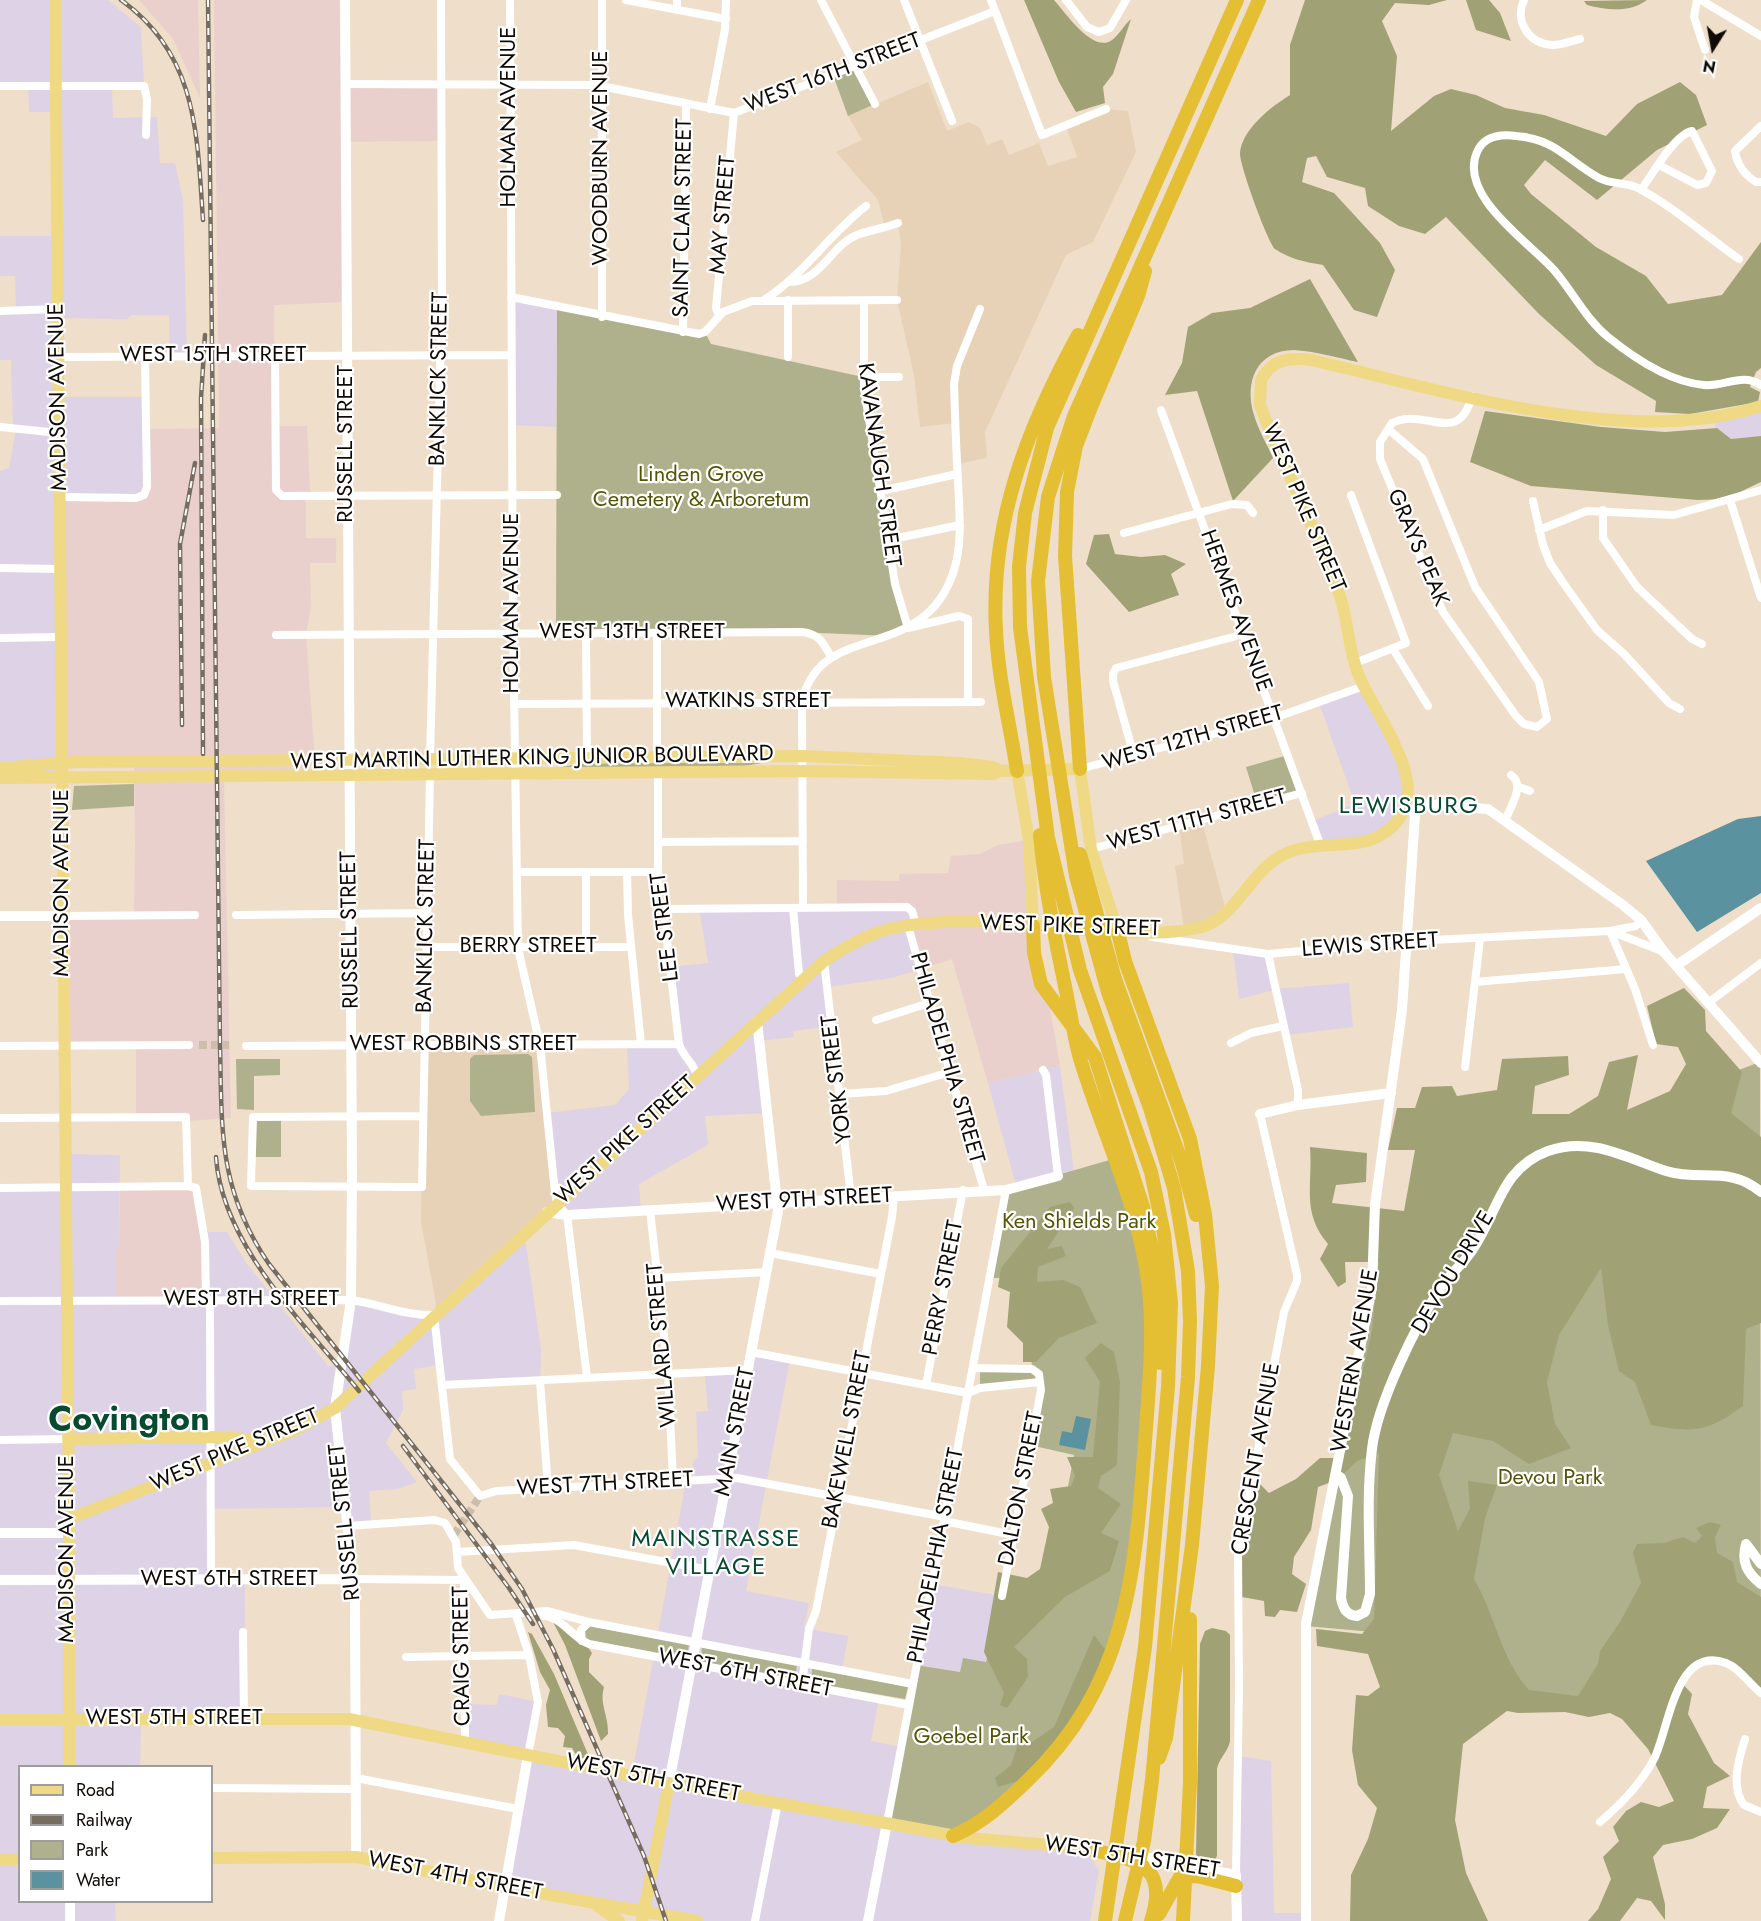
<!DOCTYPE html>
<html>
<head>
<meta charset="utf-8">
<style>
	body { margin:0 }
	#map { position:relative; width:1761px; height:1921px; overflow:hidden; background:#efdec9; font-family:Jost,sans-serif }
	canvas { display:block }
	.legend { position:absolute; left:18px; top:1765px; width:195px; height:138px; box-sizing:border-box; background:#fff; border:2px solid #9f9d9b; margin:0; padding:8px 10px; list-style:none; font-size:18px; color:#0f0a05 }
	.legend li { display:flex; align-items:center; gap:12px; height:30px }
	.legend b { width:30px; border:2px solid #9f9d9b }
	.north { position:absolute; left:1683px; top:18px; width:60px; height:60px; -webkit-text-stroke:4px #fff; paint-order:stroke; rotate:191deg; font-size:16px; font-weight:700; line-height:24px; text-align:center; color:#0f0a05 }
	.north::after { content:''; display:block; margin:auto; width:21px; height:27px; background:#0f0a05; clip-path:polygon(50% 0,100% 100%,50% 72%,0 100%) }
</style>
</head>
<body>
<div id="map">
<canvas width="1761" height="1921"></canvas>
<ul class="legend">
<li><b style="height:8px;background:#efd985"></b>Road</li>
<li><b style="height:8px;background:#776c60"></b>Railway</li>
<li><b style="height:16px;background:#aeb18b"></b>Park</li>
<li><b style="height:16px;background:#5a939f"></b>Water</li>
</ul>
<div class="north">N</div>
</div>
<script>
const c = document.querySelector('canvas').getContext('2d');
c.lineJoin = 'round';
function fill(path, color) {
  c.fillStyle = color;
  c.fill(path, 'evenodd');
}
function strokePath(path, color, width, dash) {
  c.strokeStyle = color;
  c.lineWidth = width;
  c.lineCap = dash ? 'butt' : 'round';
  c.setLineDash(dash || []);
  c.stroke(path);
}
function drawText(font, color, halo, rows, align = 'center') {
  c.font = font + ' Jost,sans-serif';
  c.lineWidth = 4.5;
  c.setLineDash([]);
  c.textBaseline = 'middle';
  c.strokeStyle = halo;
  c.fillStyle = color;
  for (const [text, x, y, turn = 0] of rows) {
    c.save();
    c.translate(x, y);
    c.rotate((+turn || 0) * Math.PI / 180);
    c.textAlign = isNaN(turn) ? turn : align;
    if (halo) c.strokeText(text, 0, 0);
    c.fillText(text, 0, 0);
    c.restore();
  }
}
fill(new Path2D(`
	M0,0h108l33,27 3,59h-32l1,32 44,-1 3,46h15l8,37 4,157h-17l-1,-42h-37l-5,4 -69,-1v79h87l2,90 -85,290 -62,1v-307l9,-3 7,-38 -3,-1 -2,-69h-11v-49l16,-1 -1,-34h-15v-40h57l-1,-124h-27l-1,-26h-28z
	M511,297l46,10 -1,120 -44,-2z
	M1761,406v30l-30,3 -14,-11 -7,-11z
	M1364,686l44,102 -20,42 -67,17 -9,-26 43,-17 -36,-101z
	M907,907l5,4 7,59 -28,8 -63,9 4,39 -39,5 1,6 -35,4 8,72 -62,3 3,29 -69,39 2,26 -74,5 -10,-12 -10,-90 68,-8 14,-16 -2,-45h52l-9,-77 38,-4 -9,-55z
	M1233,950l35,4 6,35 75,-6 4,44 -68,8 -11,-45 -35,9z
	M1060,1066l14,105 -57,18 -29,-106z
	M65,1154l55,1 -1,93 -4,6 1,47 88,-69h23l20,32 81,102 15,-2 8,-64 83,15 87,-79 5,9 15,105 -1,31 -98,4 -3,-20 -25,4 2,20 -14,2 1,19 -17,33 31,39 -20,7 -28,2 2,34 -23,1 -2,-19 -135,2 1,70h33l-1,139h-103l-1,48h-120v136h95l1,19h-116v-733l65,-1z
	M751,1352l39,7 -44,232 63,12 -5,25 44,8 -6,34 37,29 -8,42 30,6 -14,76 198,25 14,23 -9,50h-421l-164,-34 23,-132 -63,-12v-39l32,1 2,-11 39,8 -10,53 104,19 54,-293h9l-2,-19 5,-6 -2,-44 12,-1 -3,-34 3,-7 40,-1z
	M932,1584l70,12 -16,66 -25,10 -45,-7z
	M1239,1756l32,5 3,152h32v8h-69z`), '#ded2e6');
fill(new Path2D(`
	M139,0h59l2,98 -27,-59z
	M214,0h131l1,84h96v57l-96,1v160l-72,3 1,121h32l3,64 5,6h-12l3,7v35h30v25h-26l1,44 -5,28 9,125 -13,15 -78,5 7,338 -43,3 -52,-4v-72l-72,2 -1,-131 71,-1 1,-70 -1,-83 -72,2 -2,-267 83,-2 3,-66 73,-1z
	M1029,840l5,113 14,44 12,69 -72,17 -36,-124 -33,11 -10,-35 7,-11 -9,-17 -70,1v-28l62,1v-7l49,-1 3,-17 29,-2 18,-9z
	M188,1186l11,10 7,105h-91v-47l4,-7 1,-60z`), '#ead0cd');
fill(new Path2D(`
	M928,82l19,49 22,-9 11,6 7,17 15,-6 7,16 30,-12 9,23 29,-9 -10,-28 13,-4 -1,-5 27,-11 22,2 8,41 -43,90 -27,13 -81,177 2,26 -30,6 -2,-41 -35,4 -6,-52 -17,-75 4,-56 -3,-20 -13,4 -7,-28 -42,-48 26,-12 -14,-24z
	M1202,821l24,90 -42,18 -9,-63 9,-2 -4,-32 2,-5z
	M424,1044l116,1 17,158 -123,112 2,-11 -15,-83z`), '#e8d2b7');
fill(new Path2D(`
	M856,66l19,38 -27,12 -15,-41z
	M557,307l148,25 6,12 152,33 22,143 23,108 -17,8 -94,-4 -241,1z
	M1288,755l14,38 -44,13 -12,-39z
	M584,763h178l-29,5h-177z
	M134,784v22l-62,4 2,-24z
	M528,1054l4,3 3,55 -54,4 -11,-15v-42l4,-4z
	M236,1059h44v16l-26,1v34l-17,-1z
	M1760,1062l1,631 -15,-15 -27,-17 -25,5 -22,41 -283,-32 -5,-42 -78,-7 35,-178 33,-207 103,-29 150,-100z
	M253,1117h28v40h-30z
	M1113,1159l30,114 4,51 -15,220 -18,93 -76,130 -85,69 -66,-13 29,-158 44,7 3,-14 23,4 16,-66 50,-25 22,-116 -44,-10 10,-55 -3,-6 -57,4v-19l52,-1 -6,-90h-36l16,-88z
	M588,1626l101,18 -2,14 -97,-17 -5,-3 -1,-6z
	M702,1647l95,18 -2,13 -94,-16z
	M812,1668l96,19 -3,12 -94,-16z`), '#aeb18b');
fill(new Path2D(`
	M1024,0h30c11,12 39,54 58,40 7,-5 12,-15 19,-21l-18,55 -10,13 2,16 -29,9 -17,-30z
	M1305,0h142l-18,5 -34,-2 -13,18 15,35 -6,75 43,-35 17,-7 25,6 29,13 39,7 62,21 31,-32 43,-22 16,13 11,30 -50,25 -60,50 -52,-40 -21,25 7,9 65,53 50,29 22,28 54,-9 39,-53v126l-5,4 -6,15 10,5 -2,10 -68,12 -35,-2 1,-11 -60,-36 -57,-51 -93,-97 -21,17 -26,-8 -31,-20 -3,-18 -38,-11 -11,-21 -9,2 -5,24 32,11 46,50 15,27 -18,47 -23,-7 -31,-45c-18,-3 -33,-6 -48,-16 -7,-6 -36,-85 -35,-96 2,-24 32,-47 50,-58v-50z
	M1466,0h23l11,13 11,28 -35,-11z
	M1647,0c-17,13 -41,10 -60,5l-3,-4z
	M1310,279l48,83c-20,-4 -43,-11 -64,-12 -38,0 -50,33 -40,65 4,15 13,29 19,43l-40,43 -36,-110 -32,4 17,-32 6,-36 24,-14 38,-5z
	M1485,411l116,16 64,5 52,-4 14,11 30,-3v46l-36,17 -27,1 -167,-14 -61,-24z
	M1109,534l6,20 26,3 24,-2 21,9 -15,10 8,21 -50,17 -43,-48 8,-29z
	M1684,988l21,22 1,21 36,41 -11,41 30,24v186l-15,6 -3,77c-36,26 -49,27 -92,19l-16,-43 -16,-11 -11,-46 -7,-57 -42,67 -12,47 8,42 16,24 -42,16 -36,-23 -40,-8 -14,42 19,56 12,-22 -2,-28 29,4 -12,33 -11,61c21,35 27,81 55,111l49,6 20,-32 2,-13 20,-29 21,-39 -8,-30 4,-9 27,-1 19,-6 12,6 7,-7 -6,-8 14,-6 11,3 -6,12 2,16 16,9 4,20 24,15v96l-26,-25 -31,-6 -23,20 11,12 -4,20 26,49 16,13 -23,11 -4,21 27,1 -13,19 -25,11 -29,6 -10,12 12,47v16l-14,-19 -14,-3 -17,23h-32l10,-12 13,-30 -8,-22 16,-16 -6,-14 13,-16 15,-9 18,5 15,-6 -26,-52 -26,-30 -12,-6 -21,4 -24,-5 -47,1 -11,-2 -44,33 -8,76 11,53 22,48h-138l1,-46 17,-36 9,-31 -19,-23 -6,-35 4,-55 12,1 12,-9 -12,-33 -51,-8 -1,-17 46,5 12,-15 5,-166 -22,8 -20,19 -19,7 -7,43 -17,27 -2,17 14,10 -9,28 -17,-2 -5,7 -10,-1 -1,-15 -22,-4 -2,-40 18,-75 11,11 27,-14 24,-21h23l29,-128 7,-68h-34l1,20 -8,5 -18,-28 8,-15c-27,-32 -15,-58 -18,-97l57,6 -1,29 -30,3 -4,18 72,8 11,-61h-27l9,-42h18l7,-21 30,-1 5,10 40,-6 5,-31 66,-3 1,19 -34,11 -3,28h37l29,-18 11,-34 29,-7 -11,55 43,-19 16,-27 -8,-17 -22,-3 -9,-38z
	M1070,1202l4,6 -27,41 15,-3 4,10 -28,11 -1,15 26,-2 17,7 17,36 -38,15 -23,24h-13v-19l-16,-16 3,-35 -12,-5 3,-19 49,-61z
	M1101,1343l13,9 6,30 -3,83 -16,11 -3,12 23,16 -20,29 18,8 -9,30 -45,26 -51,50 13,12 1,18 -21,31 -7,-3 4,-12 -20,-41 14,-80 29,6 13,-9 9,-42 -8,-18 12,-6 -3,-14 21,-3 4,-10 -8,-19h26l7,-75 -15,-24z
	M553,1622h6l19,21 9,3 5,7 -3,6v13l15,15c-5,17 5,29 4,47l-7,7 -36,-96z
	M1212,1628l14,3 4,4v106c-2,11 -11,17 -13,28v87l-3,6 -6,1 -10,-4 -2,-5 4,-210 5,-13z
	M528,1632l4,2 22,40 36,85 -12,-1 -6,-10 -9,-1 2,-11 -7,-8 -10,-1 -2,-22 4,-15 -10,-18z
	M1094,1635l14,18 -39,78 -42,47 -29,9 -3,-9 16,-13 7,-21h11l25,-17z`), '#a0a275');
fill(new Path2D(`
	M1761,816v77l-64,39 -51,-71 92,-42z
	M1076,1416l15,3 -6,31 -26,-5 3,-14 10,2z`), '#5a939f');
strokePath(new Path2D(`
	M199,1045h30
	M454,1535l26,-39`), '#cdbeac', 8, [8, 4]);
strokePath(new Path2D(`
	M510,0l3,626 5,322 22,97 15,148 2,10 10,12 20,162
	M602,0v317
	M626,0l100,19
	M821,0l54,104
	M904,0l48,121
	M991,0l51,135 64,-26
	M1066,0l21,27 12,5 11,-4 16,-28
	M1524,0c-10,21 5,44 28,45 9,0 19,-4 28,-6
	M1697,0l-3,17 11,33
	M1701,0l60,36
	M677,9v-9
	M345,84l251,1 138,28 261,-102
	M0,86h144l3,13 -1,36
	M710,109l15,-80 1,-29
	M1761,126l-26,25c2,14 10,24 21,31h5
	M1641,190c11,-15 33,-55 51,-59l20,40 -6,12 -9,2 -38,-20
	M1739,259c-33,-23 -65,-52 -101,-71 -12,-6 -26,-3 -39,-10 -31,-17 -43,-39 -83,-42 -15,-2 -32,0 -39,16 -19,44 52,90 77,118 19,22 31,48 54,67 26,21 62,45 96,48 20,2 39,-13 57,0
	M789,282c32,0 42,-37 68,-47 13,-5 28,-7 41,-12
	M511,297l188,37 6,-2 18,-20 29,-11 145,-1
	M764,300c40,-25 65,-66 102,-94
	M788,300v57
	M864,301v87l31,196 13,44 51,-12 9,3v83
	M0,311l58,-2
	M719,316l-3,-8 18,-195
	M683,332l3,-228
	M275,356l1,134 6,6 275,-1
	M58,357l453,-2
	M863,377h36
	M1161,410l160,437
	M0,427l59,6
	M1388,429l35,30 52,128 64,95 8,37 -10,8 -13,-3 -8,-8 -73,-104 -63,-153v-17l12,-19c33,-17 66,25 80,-27
	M881,491l76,-17
	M1351,495l55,148 -51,20
	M60,497l76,1 8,-3 3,-8 -2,-130
	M1730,500l31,98
	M1533,501l10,44 7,18 14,21 33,46 27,24 45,49 11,6
	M1603,510v28l34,49 55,52 10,5
	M1539,530l48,-19 87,4 87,-25
	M1124,533l108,-29 15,1 6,8
	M888,540l72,-15
	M0,568l60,1
	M586,633l1,124
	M657,633v124
	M276,635l526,-3c17,2 21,10 29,25
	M0,638l60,-1
	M1393,649l35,57
	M514,704l467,-2
	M1134,756l-21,-75v-7l3,-6 128,-34
	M430,758l12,-465 -1,-293
	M1080,769l194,-51 90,-32
	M658,772v125l6,18 15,129c4,13 16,20 18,32
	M1519,787l11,4
	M1505,821c5,-14 21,-36 6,-46
	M658,842l145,-1
	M1091,849l211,-56
	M517,872h141
	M627,872l1,43 13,129
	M793,908l6,66 5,5
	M803,908l-1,-206c18,-84 122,-36 152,-132 9,-29 5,-60 4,-90 -2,-32 -3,-64 -4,-96l3,-18 23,-57
	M662,909l245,-2 5,4 4,13
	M236,915l191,-2
	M63,916l132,-1
	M1641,920l-5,6 -26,5 25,58 18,56
	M908,926l76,264
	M1152,937l116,17 145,-13 197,-10 52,20
	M426,947h205
	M586,948v-76
	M1268,954l30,136v15
	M824,961l27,236
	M1475,982l151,-13
	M1708,1003l53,-40
	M876,1020l53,-17
	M1231,1043l20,-10 32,-7
	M0,1046l189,-1
	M246,1046l433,-2
	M1465,1067l15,-128
	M1043,1070l3,5 12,101
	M840,1094l46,-3 64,-19
	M422,1116l-169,1 -2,69 171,1 8,-413
	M0,1118l186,-1 2,69
	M0,1188l188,-2 8,2 9,54 1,59 4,6 1,272
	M650,1210l18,162 5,109
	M770,1253l111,21
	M657,1278l110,-6
	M0,1301l351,-1c29,4 54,16 83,15l16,144 30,37 16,-5 241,-13 208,39
	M751,1352l217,41
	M973,1368l59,1 7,5 2,16 -39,206
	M540,1381l8,107
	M442,1385l306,-15
	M926,1385l37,-195
	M968,1393l12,-5 60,-6
	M0,1440l69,-1
	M944,1521l69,14
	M348,1526l86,-6 11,3 11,19 2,26 32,47 58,-4 41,11 324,62
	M457,1552l117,-7 136,25
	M353,1579l111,1
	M464,1580l1,163
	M516,1615l13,40 9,47 -10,53
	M544,1616c16,0 29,22 45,28l320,61
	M243,1632l1,86
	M582,1641l-1,-11 8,-8
	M406,1657l123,-2
	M802,1684l7,-55 7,-18 76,-394 2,-21
	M1745,1739c-6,19 -15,48 -1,66l17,7
	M356,1778l162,31
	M212,1788l144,1
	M1600,1822c20,-17 42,-40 54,-63 15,-29 21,-115 72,-96 15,6 23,21 35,30
	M887,1823l119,-633
	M1236,1875l3,-186 -1,-134 46,-243 13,-31v-6l-37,-161
	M755,1921l23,-118`), '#fff', 8);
strokePath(new Path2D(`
	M345,0l7,1171 -1,129 -16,108 20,190 1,259
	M1407,803l81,6 135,96 18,15 23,32 97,111
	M0,916h63
	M1677,965l84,-57
	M1260,1114l38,-9 93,-12
	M547,1212l20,3 439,-25 52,-14
	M1336,1474l5,4 7,18 -7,102c2,10 5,17 16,18l8,-4 5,-18c0,-48 -4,-97 2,-145 5,-45 44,-124 69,-162 10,-14 23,-24 32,-38 25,-37 28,-81 75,-98 43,-15 79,7 118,20 35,11 63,-6 95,21
	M0,1533h69
	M1746,1544c-5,18 1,29 15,40
	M1746,1544l15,20
	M0,1580l353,-1
	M669,1783l109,-572 -21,-190
	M1135,1855l101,20 1,46
	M70,1921v-19
	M499,1921l29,-166
	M868,1921l19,-98
	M1306,1921v-297l66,-337 3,-82 27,-195 13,-195 -8,-12`), '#fff', 10);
strokePath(new Path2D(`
	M55,0l14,1519v247
	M0,768l76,-6 726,-6 158,7 33,4 6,3
	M1017,771l12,69 4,86
	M0,778l802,-7 192,3 6,-3 80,-2 11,80 27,83
	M69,1439l143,-2 54,3
	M69,1519l226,-89 40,-22 489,-447c17,-11 33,-21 52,-28 59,-21 161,-7 224,-2 32,2 70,4 102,-4 38,-11 50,-65 93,-77 37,-11 76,5 104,-31 31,-41 -28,-109 -42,-148 -9,-25 -9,-53 -18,-78 -23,-64 -55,-124 -79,-188l1,-25c11,-21 29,-23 50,-20 131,30 320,90 450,46
	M0,1719h349l303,61 315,58 118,10
	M212,1858l144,-1 149,30 192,34
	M0,1859h20
	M599,1907l20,14
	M642,1921l27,-138`), '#efd985', 12);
strokePath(new Path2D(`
	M1080,769l-15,-213 2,-64 9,-46 15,-39 47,-111 7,-25
	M1017,771c-7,-47 -19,-93 -21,-141 -6,-107 31,-202 82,-295
	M1080,854l35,125 67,184 14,52
	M1033,926l1,27 7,31 54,73 48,150 15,70 2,86
	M1118,932l7,29 65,178 15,75 7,72 -4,80 -16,179 -26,193 -7,20
	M953,1836c30,-13 50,-32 74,-55 101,-96 108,-208 118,-339 4,-58 11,-117 1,-174 -12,-74 -46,-141 -67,-213 -5,-19 -8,-39 -12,-59 -11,-53 -22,-106 -27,-161
	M1085,1848c47,12 86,13 66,73
	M1186,1861l4,-78v-164
	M1159,1914l21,-37 17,-1 39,10
	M1105,1921l40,-274 23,-260 3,-84 -7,-69 -13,-62 -71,-202 -32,-132 -28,-211 -1,-61 6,-53 22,-85 190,-428
	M1125,1921l19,-80 8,-61 36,-403 2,-56 -2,-50 -14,-83 -24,-80 -42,-116 -32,-116 -32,-199 -6,-96 10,-84 26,-81 185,-416
	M1183,1921l2,-39`), '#e4bf34', 14);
const rail = new Path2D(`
	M121,0c77,55 76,135 82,220
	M208,0l12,1045c2,86 -2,144 49,219l223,281 30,44 31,60 91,207 22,65
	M182,725l-2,-181 15,-81
	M203,754l-2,-356 4,-63
	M216,1157c6,89 90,168 143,234
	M403,1446l106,142 24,36`);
strokePath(rail, '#776c60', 4.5);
strokePath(rail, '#fff', 2, [7]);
drawText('22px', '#0f0a05', '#fff', [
	["WEST 16TH STREET",833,74,-21],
	["HOLMAN AVENUE",510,117,-90],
	["WOODBURN AVENUE",602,158,-90],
	["MAY STREET",724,215,-85],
	["SAINT CLAIR STREET",684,218,-89],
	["WEST 15TH STREET",213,356],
	["BANKLICK STREET",440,379,-89],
	["MADISON AVENUE",59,397,-91],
	["RUSSELL STREET",347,444,-90],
	["KAVANAUGH STREET",878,465,82],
	["WEST PIKE STREET",1303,508,67],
	["GRAYS PEAK",1417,548,67],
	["HOLMAN AVENUE",513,603,-90],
	["HERMES AVENUE",1235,611,70],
	["WEST 13TH STREET",632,633],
	["WATKINS STREET",748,702],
	["WEST 12TH STREET",1193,739,-16],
	["WEST MARTIN LUTHER KING JUNIOR BOULEVARD",532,759,-1],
	["WEST 11TH STREET",1197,821,-15],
	["MADISON AVENUE",63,883,-90],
	["BANKLICK STREET",427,926,-89],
	["LEE STREET",666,927,-97],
	["WEST PIKE STREET",1070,927,2],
	["RUSSELL STREET",351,930,-91],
	["LEWIS STREET",1370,946,-4],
	["BERRY STREET",528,947],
	["WEST ROBBINS STREET",463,1045],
	["PHILADELPHIA STREET",946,1058,74],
	["YORK STREET",838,1079,-97],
	["WEST PIKE STREET",626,1141,-42],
	["WEST 9TH STREET",804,1201,-3],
	["DEVOU DRIVE",1454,1273,-59],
	["PERRY STREET",944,1288,-79],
	["WEST 8TH STREET",251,1300],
	["WILLARD STREET",663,1345,-95],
	["WESTERN AVENUE",1356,1361,-80],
	["MAIN STREET",736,1432,-79],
	["BAKEWELL STREET",848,1440,-79],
	["WEST PIKE STREET",235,1451,-23],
	["CRESCENT AVENUE",1257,1459,-80],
	["WEST 7TH STREET",605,1485,-3],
	["DALTON STREET",1022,1489,-79],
	["RUSSELL STREET",346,1522,-96],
	["MADISON AVENUE",68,1549,-90],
	["PHILADELPHIA STREET",937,1556,-79],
	["WEST 6TH STREET",229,1580],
	["CRAIG STREET",463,1656,-91],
	["WEST 6TH STREET",745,1674,11],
	["WEST 5TH STREET",174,1719],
	["WEST 5TH STREET",653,1779,11],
	["WEST 5TH STREET",1132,1858,9],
	["WEST 4TH STREET",455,1877,11]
]);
drawText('22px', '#535505', '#fff', [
	["Linden Grove",701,476],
	["Cemetery & Arboretum",701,501],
	["Ken Shields Park",1079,1223],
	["Devou Park",1550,1479],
	["Goebel Park",971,1738]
]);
c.letterSpacing = '1.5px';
drawText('24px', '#064b30', '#fff', [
	["LEWISBURG",1409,807],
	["MAINSTRASSE",716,1540],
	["VILLAGE",716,1568]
]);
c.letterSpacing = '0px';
drawText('bold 34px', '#064b30', '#fff', [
	["Covington",129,1422]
]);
</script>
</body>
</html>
